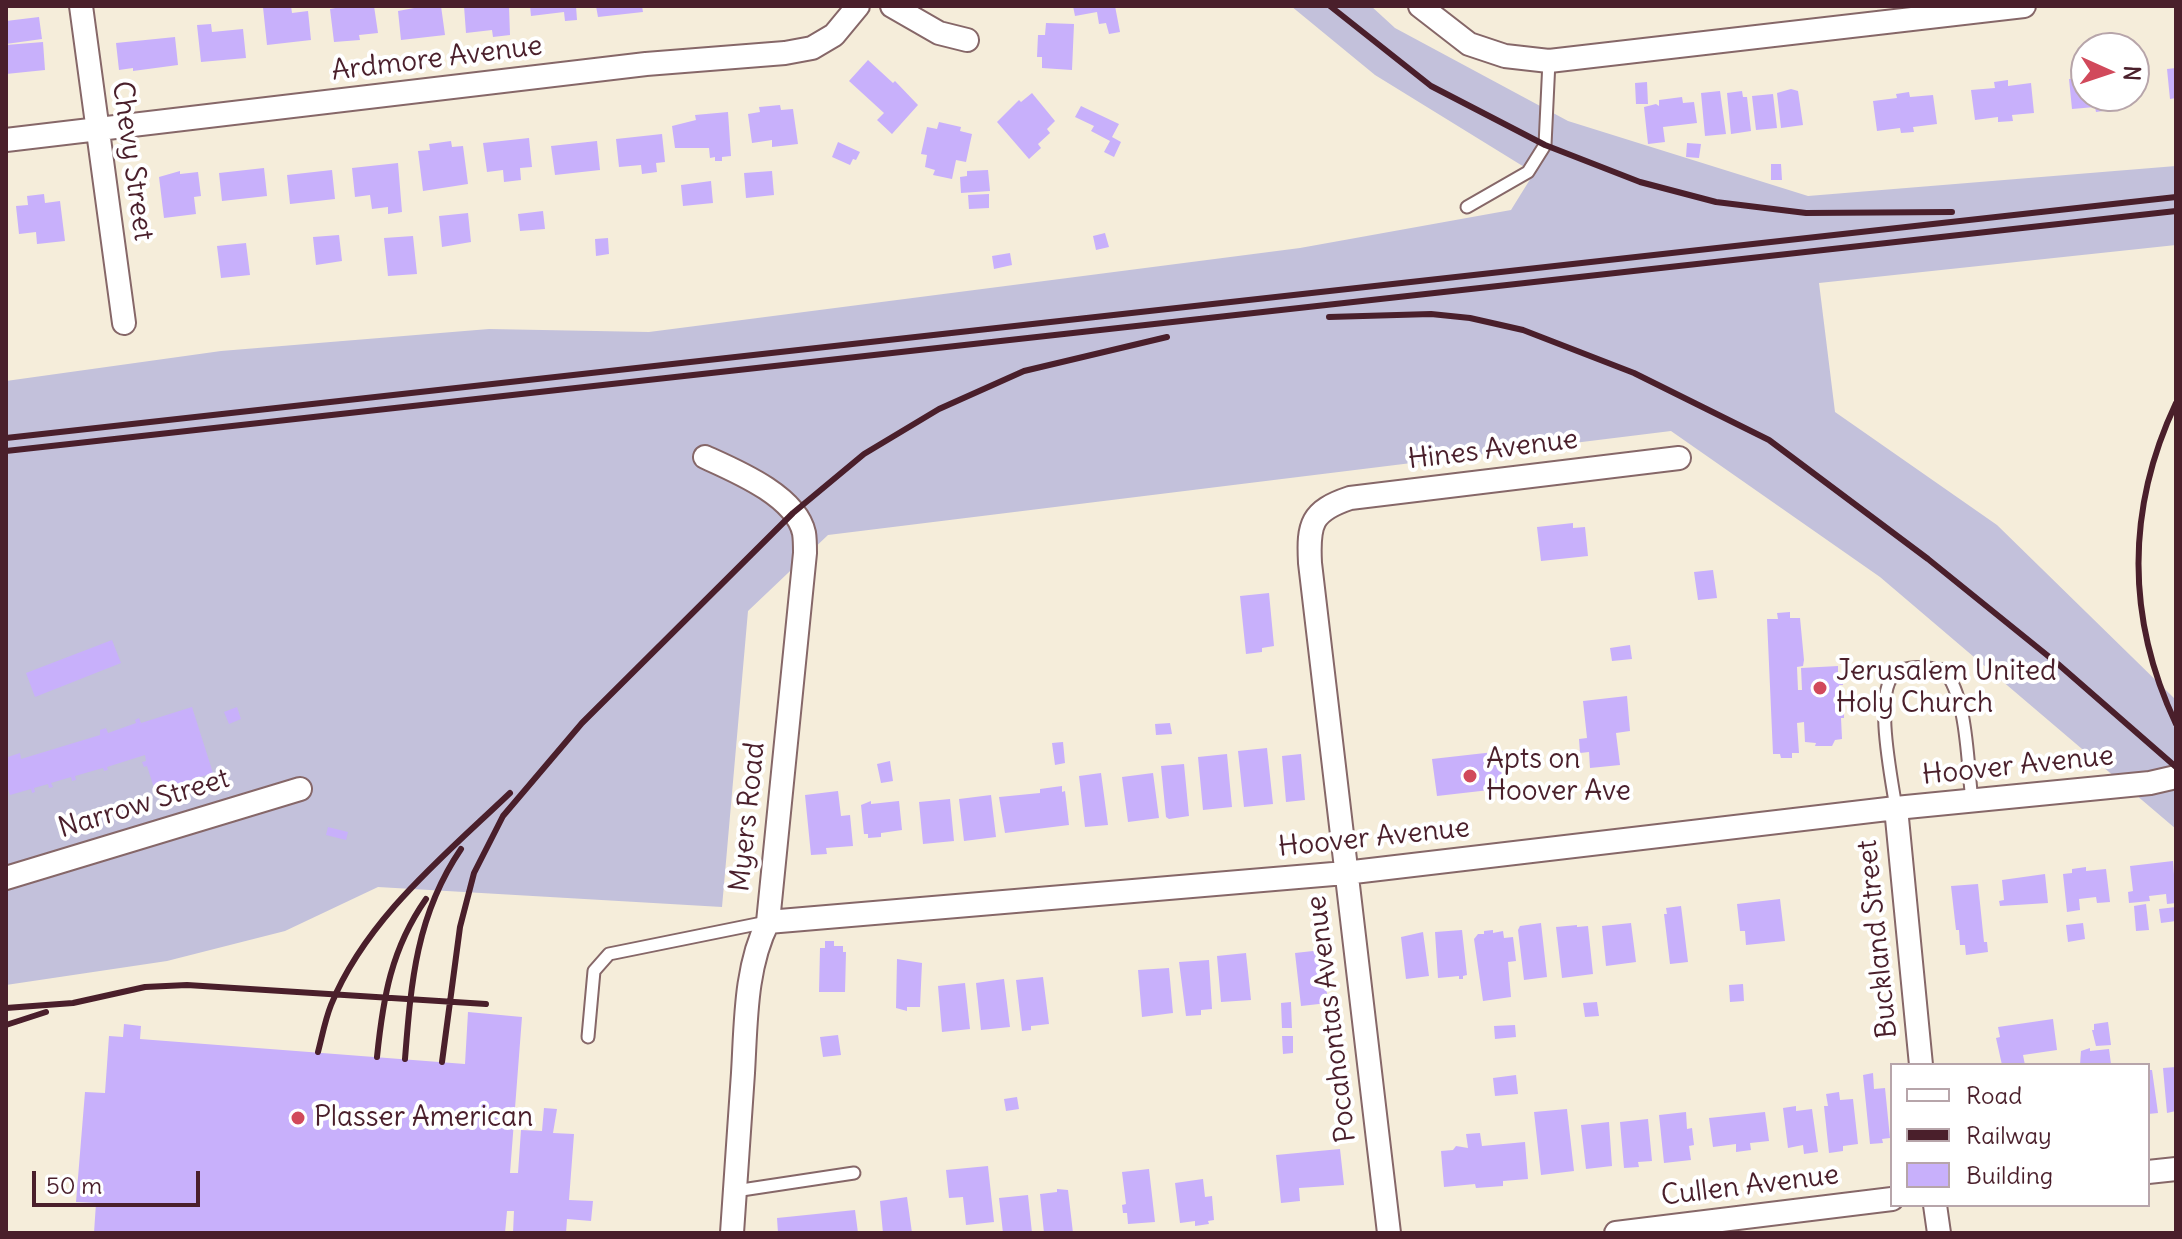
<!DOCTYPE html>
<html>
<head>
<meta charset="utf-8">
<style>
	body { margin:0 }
	#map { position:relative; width:2182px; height:1239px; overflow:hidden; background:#f5edda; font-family:Delius,sans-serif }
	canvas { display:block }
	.frame { position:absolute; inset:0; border:8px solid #4a1f2b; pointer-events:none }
	.legend { position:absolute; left:1890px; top:1063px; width:260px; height:144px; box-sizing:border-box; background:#fff; border:2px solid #b7a5aa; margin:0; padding:10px 14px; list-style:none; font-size:24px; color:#4a1f2b }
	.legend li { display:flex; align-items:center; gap:16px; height:40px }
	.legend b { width:40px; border:2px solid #b7a5aa }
	.north { position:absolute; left:2070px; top:32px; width:80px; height:80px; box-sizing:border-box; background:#fff; border:2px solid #b7a5aa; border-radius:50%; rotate:93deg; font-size:22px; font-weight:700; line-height:32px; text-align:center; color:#4a1f2b }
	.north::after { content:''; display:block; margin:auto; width:28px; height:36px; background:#d1495b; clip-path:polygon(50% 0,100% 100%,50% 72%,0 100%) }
	.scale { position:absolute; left:32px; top:1171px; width:168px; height:36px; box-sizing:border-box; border:4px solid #4a1f2b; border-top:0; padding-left:10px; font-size:24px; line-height:28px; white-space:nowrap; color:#4a1f2b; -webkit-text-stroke:6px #fff; paint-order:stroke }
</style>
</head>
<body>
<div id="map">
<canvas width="2182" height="1239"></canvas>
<div class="frame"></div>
<ul class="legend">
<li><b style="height:10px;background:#fff"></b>Road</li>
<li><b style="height:10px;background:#4a1f2b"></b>Railway</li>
<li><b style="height:22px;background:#c8b0fb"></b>Building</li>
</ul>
<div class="north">N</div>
<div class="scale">50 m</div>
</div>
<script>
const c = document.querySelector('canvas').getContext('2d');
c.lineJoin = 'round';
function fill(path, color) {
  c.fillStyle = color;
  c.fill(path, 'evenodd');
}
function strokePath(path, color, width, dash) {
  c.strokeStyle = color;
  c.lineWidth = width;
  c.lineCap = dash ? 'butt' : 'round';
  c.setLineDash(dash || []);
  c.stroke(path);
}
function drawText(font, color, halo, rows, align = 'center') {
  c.font = font + ' Delius,sans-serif';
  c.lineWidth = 8;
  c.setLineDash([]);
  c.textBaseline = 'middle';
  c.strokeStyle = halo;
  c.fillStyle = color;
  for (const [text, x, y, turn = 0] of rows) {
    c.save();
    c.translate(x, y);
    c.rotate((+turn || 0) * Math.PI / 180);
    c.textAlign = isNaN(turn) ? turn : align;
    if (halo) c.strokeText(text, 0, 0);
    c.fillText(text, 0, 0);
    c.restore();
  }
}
fill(new Path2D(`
	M1291,6h80l24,22 173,93 240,75 368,-30v79l-357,38 16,129 162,113 179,175v129l-296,-252 -209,-146 -843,104 -80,76 -26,296 -344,-20 -93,44 -118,30 -161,24v-604l215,-30 268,-22 160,3 651,-84 211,-38 23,-37 -159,-98z`), '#c3c1db');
fill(new Path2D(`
	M291,6l1,7 16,-2 3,29 -44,5 -4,-38z
	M346,6h28l4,27 -19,2 1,5 -26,2 -4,-33z
	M425,6h16l4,29 -44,5 -3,-29z
	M464,6h45l1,29 -17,2 -1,-7 -26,3z
	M530,6h46l1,14 -12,1 -1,-9 -33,4z
	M596,6h46l1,6 -45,5z
	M1073,6h42l5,26 -11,2 -3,-11 -7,1 -2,-12 -22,4z
	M39,17l3,22 -36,5v-23z
	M1046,23l28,1 -2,46 -30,-2v-11h-5l1,-22h7z
	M211,24l1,8 31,-3 3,29 -45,4 -4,-37z
	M175,37l3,28 -45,6v-3l-14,2 -3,-27z
	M43,42l2,28 -39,4v-29z
	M868,60l25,23 2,-2 23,24 -26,29 -15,-14 7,-7 -35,-32z
	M2176,68v30l-6,1 -3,-30z
	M2086,78v18h46l1,6 -24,3 1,5 -14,2 -1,-5 -23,2 -3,-30z
	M2008,80v6l23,-3 3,30 -22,2 1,6 -15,1v-5l-23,3 -4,-30 24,-2 -1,-6z
	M1647,82l1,22h-12l-1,-21z
	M1791,89l7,2 5,34 -22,3 -4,-35z
	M1720,91l6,43 -21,2 -4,-43z
	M1742,91l1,6h4l4,34 -20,3 -4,-41z
	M1909,92l1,5 23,-2 4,29 -24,3 1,5 -13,1 -1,-5 -23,3 -4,-30 24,-3 -1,-4z
	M1032,93l23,28 -8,8 3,4 -12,11 3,4 -12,11 -32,-37 22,-22 2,2z
	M1773,94l4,34 -21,2 -4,-34z
	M1682,97l1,6 11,-1 3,21 -34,4 2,15 -17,2 -4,-37 12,-3 3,2v-6z
	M780,105l1,5 12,-1 5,35 -26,3v-7l-20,3 -4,-29 12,-2 -1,-5z
	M1081,106l38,18 -7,13 9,5 -7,15 -10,-5 6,-11 -19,-10 3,-5 -19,-9z
	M728,112l3,44 -9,1v4h-7v-4l-5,1 -1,-10h-34l-3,-22 24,-6 -1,-5z
	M939,122l22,5 -1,4 12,3 -6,28 -10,-2 -4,19 -19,-4 2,-5 -10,-3 2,-12 -6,-1 6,-27 10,2z
	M662,134l3,28 -9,1 1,9 -15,2 -1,-9 -22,2 -3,-28z
	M529,138l3,29 -12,1 1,12 -17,2 -1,-12 -16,2 -4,-29z
	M451,141l1,6 11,-1 5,38 -45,7 -5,-40 12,-1 -1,-6z
	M597,141l3,29 -45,5 -4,-29z
	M838,142l22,10 -4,8 -3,-1 -3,6 -18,-8z
	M1687,143l14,1 -2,14 -13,-1z
	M398,163l4,49 -14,2v-7l-16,2 -2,-14 -15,2 -3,-29z
	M1771,164h10l1,16h-11z
	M264,168l3,28 -45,5 -3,-28z
	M332,170l3,29 -45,5 -3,-29z
	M988,170l2,21 -29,2 -1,-16 7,-1v-5z
	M180,171v3l18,-2 3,24 -7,1 2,17 -32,4 -5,-41z
	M772,171l2,24 -28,3 -2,-25z
	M711,181l2,22 -30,3 -2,-21z
	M44,194l1,9 15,-2 5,40 -28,3 -1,-12 -17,2 -3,-28 12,-1 -1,-9z
	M989,194v14l-20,1 -1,-14z
	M543,211l2,18 -25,2 -2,-17z
	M468,213l3,29 -29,5 -3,-31z
	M1105,233l4,14 -13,3 -3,-14z
	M339,235l3,26 -26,4 -3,-28z
	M413,236l4,38 -29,2 -4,-38z
	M608,238l1,16 -13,2 -1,-17z
	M246,243l4,32 -29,3 -4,-32z
	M1010,253l2,12 -18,4 -2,-13z
	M1573,523v5l12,-1 3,29 -47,5 -4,-34z
	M1713,570l4,28 -19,2 -4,-28z
	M1269,593l5,53 -12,2v4l-16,2 -6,-58z
	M1790,612v6h10l4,42 -1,6 -6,1 1,23h4l-1,-22 37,-2v11h4l1,8h-4l1,25h4v8h-3l1,21 -7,1 -3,6h-17l1,-3 -11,-1 -1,-20 -7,1 2,30h-7v5h-11l-1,-4h-7l-6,-135h11l-1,-6z
	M112,640l9,23 -86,34 -9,-24z
	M1630,645l2,14 -20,2 -2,-13z
	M1627,696l3,35 -14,2 4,32 -30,3 -1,-16 -9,1 -1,-14 8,-1 -4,-37z
	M192,707l21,66 -58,18 -8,-25 -3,1 -2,-5 4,-1 -1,-6 -38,12 1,3 -4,1 -1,-3 -28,8 1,4 -4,1 -1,-4 -20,6 2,4 -4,1 -1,-4 -14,4 1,4 -3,1 -1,-4 -21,6 -4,-12 2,-26 12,-4 1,6 79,-24v-5l6,-2 2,5 28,-10 -1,-3 4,-2 2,5z
	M237,707l4,12 -12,5 -5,-12z
	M1170,723l2,11 -16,1 -1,-11z
	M1063,742l2,21 -10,2 -3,-22z
	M1267,748l6,56 -29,3 -6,-56z
	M1503,751l6,1 1,11 -6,1 3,24 -70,8 -5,-37z
	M1227,754l5,53 -29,3 -5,-53z
	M1301,754l4,46 -19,2 -4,-46z
	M890,761l3,20 -12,2 -4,-19z
	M1184,764l5,52 -20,3 -3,-2 -5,-51z
	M1101,773l7,52 -23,2 -6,-51z
	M1153,773l6,45 -31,4 -6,-45z
	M1062,786v6l3,-1 4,34 -64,8 -6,-36 41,-4v-4z
	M838,791l3,25 9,-1 3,31 -27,2 1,6 -16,1 -6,-60z
	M991,795l5,42 -32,4 -5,-42z
	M950,799l4,42 -31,3 -4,-42z
	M871,801v3l28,-3 3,29 -21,3v4l-13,1v-4h-4l-3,-29z
	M328,827l20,5 -2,8 -20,-5z
	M2173,861l3,42 -9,1 -1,-10 -17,2 1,5 -21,2 -1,-11 5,-1 -3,-25z
	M2086,867v4l20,-2 4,33 -13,1 -1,-6 -17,2 1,11 -13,2 -4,-38 9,-1v-4z
	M2045,874l3,29 -48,3 -1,-5 5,-1 -2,-20z
	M1978,884l6,58h3l1,10 -22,3 -1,-10h-5l-1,-15h-3l-5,-44z
	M1780,899l5,42 -39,4 -1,-14h-5l-3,-27z
	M2146,904l3,26 -13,1 -2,-25z
	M1681,906l7,56 -18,2 -6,-50h3l-1,-6z
	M2176,907v14l-15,2 -2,-14z
	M1541,923l6,54 -23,3 -6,-50 2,-4z
	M1631,923l5,39 -30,4 -4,-40z
	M2083,923l2,16 -17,3 -2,-17z
	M1577,925v2l11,-1 5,48 -31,4 -6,-51z
	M1462,930l5,45 -4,1v3h-4v-3l-21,2 -3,-46z
	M1493,930v3l10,-2 1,7 9,-1 3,24 -8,1 3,35 -28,4 -9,-62 4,-5h6v-3z
	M1423,932l6,44 -23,3 -5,-42z
	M825,941h9v5h9v6h3l-1,40h-26l1,-44h5z
	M1322,950l6,53 -27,3 -6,-53z
	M1246,953l5,47 -30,2 -4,-46z
	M897,959l25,4 -2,44h-13v4l-11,-3z
	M1209,960l3,49 -11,1v5l-15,1 -7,-54z
	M1169,968l4,45 -31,4 -4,-47z
	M1043,977l6,47 -18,2v4l-9,1 -6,-51z
	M1004,979l6,48 -29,3 -5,-47z
	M965,983l5,46 -28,3 -4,-46z
	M1743,984l1,17 -14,1 -1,-17z
	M1291,1002l1,26h-10l-1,-25z
	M1597,1002l2,14 -14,1 -2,-14z
	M468,1012l54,5 -12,156h8l3,-43 21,1 2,-23 13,1 -4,24 21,1 -5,66 24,1 -2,20 -24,-2 -1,14h-53l1,-22h-7l-2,22h-411l2,-30 -20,-1 9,-110 20,1 4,-57 14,1 1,-13 17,2 -1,13 325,25z
	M2053,1019l4,31 -34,5 2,10h-23l-6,-27 4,-1 -2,-10z
	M2108,1022l3,23 -15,1 -4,-16h2v-6z
	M1515,1025l1,12 -21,2 -1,-13z
	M838,1035l3,20 -18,2 -3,-20z
	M1282,1036h11v17l-10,1z
	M2090,1048v3l19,-2 2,15 -31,1 1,-14z
	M2176,1067v44l-9,2 -4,-45z
	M2148,1070h4l6,43 -10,1z
	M1873,1073l1,16 11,-1 5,50 -8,1 1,4 -13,1 -7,-69z
	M1516,1075l2,19 -23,2 -2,-18z
	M1839,1092l1,8 13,-1 5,45 -15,2v5l-14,2 -5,-47h4l-2,-12z
	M1017,1097l2,12 -13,2 -2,-12z
	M1796,1106v5l16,-2 6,43 -14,2 -1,-9 -15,3 -5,-40z
	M1567,1109l7,62 -33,4 -7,-63z
	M1686,1112l1,17 5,-1 2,17 -5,1 2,14 -27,3 -5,-48z
	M1765,1112l4,29 -19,2 1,7 -15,2v-8l-23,3 -4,-29z
	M1648,1119l4,42 -14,1 1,5 -15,1 -4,-46z
	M1609,1122l3,44 -26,3 -5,-44z
	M1480,1133l2,13 43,-4 3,37 -25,2v5l-27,2 -1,-4 -31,3 -3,-36 12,-1 3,-4 12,2 -2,-14z
	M1340,1149l4,36 -45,3 1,13 -19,2 -5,-48z
	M988,1166l6,56 -28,3 -3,-28 -14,1 -3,-28z
	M1149,1169l6,53 -27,2 -1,-11h-4l-1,-8 4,-1 -4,-32z
	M1203,1179l2,18 7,-1 2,24 -6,1 1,3 -14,2v-5l-15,2 -5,-40z
	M1057,1189l11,1 5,43h-29l-4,-39 17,-2z
	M1028,1195l4,38h-29l-4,-35z
	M907,1197l5,36h-29l-3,-32z
	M855,1210l3,23h-80l-1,-15z`), '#c8b0fb');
const service = new Path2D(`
	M1467,207l61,-35 17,-27 4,-84
	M1896,808c-4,-27 -23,-117 -1,-134 13,-10 34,-6 49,-4 24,29 23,93 28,130
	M588,1037l6,-66 15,-17 158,-32
	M735,1191l119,-18`);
const minor = new Path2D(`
	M81,6l43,317
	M892,6l47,27 28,7
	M1420,6l49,38 36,12 44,5 475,-55
	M6,140l640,-76 139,-11 27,-5 22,-13 24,-29
	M705,457c31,14 91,39 99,76 1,6 1,13 1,20l-37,369c-23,45 -22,101 -25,151 -4,53 -7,107 -11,160
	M1896,808l25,257
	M6,878l294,-89
	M768,922l577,-49 551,-65 254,-25 26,-6
	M2148,1172l28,-3
	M1935,1205l4,28
	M1389,1233l-79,-670c-2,-39 1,-52 40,-65l329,-40
	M1616,1233l276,-34`);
strokePath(service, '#866768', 15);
strokePath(minor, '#866768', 26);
strokePath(service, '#fff', 11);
strokePath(minor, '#fff', 22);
strokePath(new Path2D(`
	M1330,6l101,80 114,59 95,37 76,20 90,11 146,-1
	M1329,317l102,-3 39,4 53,12 111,43 135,67 159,119 130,105 118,103
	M2176,403c-50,106 -50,215 0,321
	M6,438l2170,-241
	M6,451l2170,-240
	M6,1008l67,-5 72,-16 42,-2 299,19
	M6,1025l40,-13
	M318,1052c4,-15 7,-32 13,-47 35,-86 113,-149 179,-212
	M377,1057c6,-59 14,-108 49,-158
	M405,1059c6,-76 11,-144 56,-210
	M442,1062l18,-135 14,-54 29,-57 79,-93 211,-210 71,-59 75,-45 85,-38 143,-34`), '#4a1f2b', 6);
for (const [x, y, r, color] of [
	[1820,688,8,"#d1495b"],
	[1470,776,8,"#d1495b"],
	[298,1118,8,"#d1495b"]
]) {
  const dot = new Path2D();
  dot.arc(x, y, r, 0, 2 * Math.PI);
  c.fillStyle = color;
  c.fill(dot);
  strokePath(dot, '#fff', 3);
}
drawText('28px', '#4a1f2b', '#fff', [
	["Ardmore Avenue",437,59,-7],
	["Chevy Street",132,161,82],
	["Hines Avenue",1493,450,-7],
	["Hoover Avenue",2018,766,-6],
	["Narrow Street",144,804,-17],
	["Myers Road",748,817,-84],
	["Hoover Avenue",1374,838,-6],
	["Buckland Street",1878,939,-96],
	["Pocahontas Avenue",1332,1019,-97],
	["Cullen Avenue",1750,1186,-7]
]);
drawText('28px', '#4a1f2b', '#fff', [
	["Jerusalem United",1836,672],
	["Holy Church",1836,704],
	["Apts on",1486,760],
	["Hoover Ave",1486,792],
	["Plasser American",314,1118]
], 'left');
</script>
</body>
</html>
